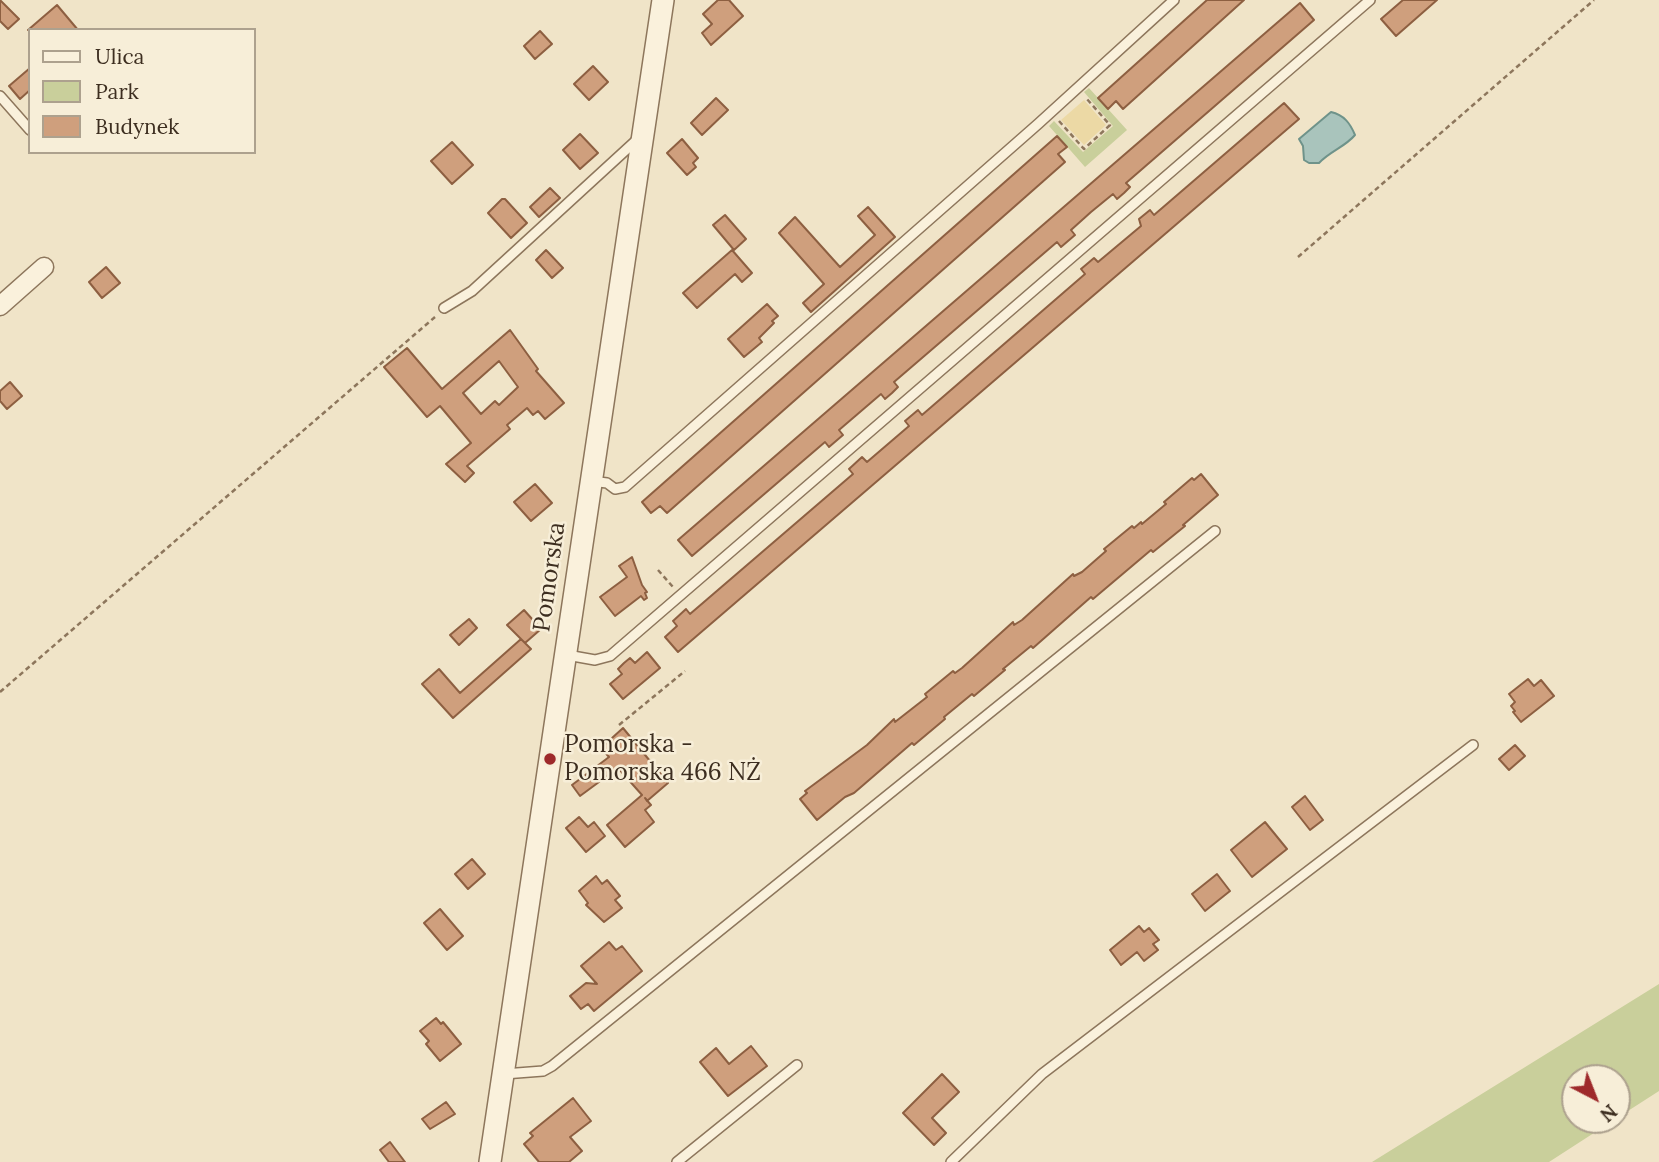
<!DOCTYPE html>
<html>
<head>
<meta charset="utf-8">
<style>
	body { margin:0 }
	#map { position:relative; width:1659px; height:1162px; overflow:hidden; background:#f0e4c8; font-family:Lora,serif }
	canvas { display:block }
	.legend { position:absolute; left:28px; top:28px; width:228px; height:126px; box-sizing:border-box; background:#f7eed8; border:2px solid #ada18e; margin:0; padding:9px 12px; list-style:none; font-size:21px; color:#3d2e20 }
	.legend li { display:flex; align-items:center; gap:14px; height:35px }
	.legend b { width:35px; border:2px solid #ada18e }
	.north { position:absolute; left:1561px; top:1064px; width:70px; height:70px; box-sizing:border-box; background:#f7eed8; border:2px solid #ada18e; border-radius:50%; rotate:138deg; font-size:19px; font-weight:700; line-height:28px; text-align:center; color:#3d2e20 }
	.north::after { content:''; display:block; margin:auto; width:24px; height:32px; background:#9e2a2b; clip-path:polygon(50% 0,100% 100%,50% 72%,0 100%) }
</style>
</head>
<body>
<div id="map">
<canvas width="1659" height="1162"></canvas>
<ul class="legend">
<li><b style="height:9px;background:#faf1dc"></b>Ulica</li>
<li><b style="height:19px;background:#c9cf9b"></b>Park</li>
<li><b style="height:19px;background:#cf9f7d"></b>Budynek</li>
</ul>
<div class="north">N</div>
</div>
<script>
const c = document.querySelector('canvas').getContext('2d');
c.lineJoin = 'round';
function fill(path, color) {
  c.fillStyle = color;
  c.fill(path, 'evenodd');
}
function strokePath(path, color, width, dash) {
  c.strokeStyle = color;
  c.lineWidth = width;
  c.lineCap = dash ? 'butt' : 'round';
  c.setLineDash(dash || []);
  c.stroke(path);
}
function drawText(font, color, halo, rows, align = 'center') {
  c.font = font + ' Lora,serif';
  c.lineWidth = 5;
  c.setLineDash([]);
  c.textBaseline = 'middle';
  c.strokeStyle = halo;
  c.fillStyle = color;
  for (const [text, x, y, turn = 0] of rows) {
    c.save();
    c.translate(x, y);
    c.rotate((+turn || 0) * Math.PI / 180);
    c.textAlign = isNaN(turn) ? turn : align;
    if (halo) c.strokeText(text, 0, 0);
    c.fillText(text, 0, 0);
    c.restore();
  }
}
fill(new Path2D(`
	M1089,88l38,42 -42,37 -36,-41 5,-5 29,31 30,-26 -29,-34z
	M1659,984v107l-42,27v-40h-42v42h39l-65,42h-177z`), '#c9cf9b');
fill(new Path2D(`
	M1084,100l22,25 -22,20 -23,-25z`), '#ecd9a5');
const water = new Path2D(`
	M1331,112c13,3 19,11 24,23 -10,12 -25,16 -36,28h-10l-5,-3 -1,-14 -4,-7z`);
fill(water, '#a9c4bc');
strokePath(water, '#6f938a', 2);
const building = new Path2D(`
	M0,0l19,19 -11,10 -8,-8z
	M718,0h11l14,16 -32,29 -9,-12 10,-9 -9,-10z
	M1207,0h37l-121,109 -7,-8 -8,8 -10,-11z
	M1403,0h34l-41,36 -15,-17z
	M1300,3l14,17 -188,163 4,4 -6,6 -7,6 -4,-5 -22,18 -20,18 4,5 -14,12 -4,-5 -163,140 4,5 -6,6 -7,6 -4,-5 -42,36 4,5 -14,12 -4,-5 -133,114 -14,-16z
	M57,5l21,25h-50z
	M540,31l12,13 -17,15 -11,-13z
	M593,66l15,16 -19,18 -15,-16z
	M30,68v22l-10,9 -11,-13z
	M716,98l12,12 -26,25 -11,-12z
	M1284,103l15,16 -621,533 -13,-15 12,-11 -4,-5 13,-12 4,5 163,-140 -4,-5 13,-12 5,5 42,-36 -4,-5 13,-11 4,5 163,-141 -4,-5 13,-11 4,4 43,-36 -2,-7 11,-9 4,5z
	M580,134l18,19 -18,16 -17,-19z
	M1057,136l10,11 -9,7 7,8 -398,351 -7,-7 -9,7 -9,-11z
	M682,139l16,19 -5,5 3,4 -9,8 -20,-22z
	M452,142l21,23 -21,19 -21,-23z
	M550,188l10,10 -21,19 -9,-10z
	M502,199h3l22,24 -16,15 -23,-25z
	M868,207l27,30 -84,75 -8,-9 21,-19 -45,-51 16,-16 45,50 35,-32 -17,-19z
	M725,215l21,24 -12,11 -21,-25z
	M546,250l17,18 -11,10 -16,-18z
	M732,250l20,23 -10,9 -7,-8 -38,34 -14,-15z
	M106,267l14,16 -18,15 -13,-16z
	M767,304l11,12 -6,5 2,2 -15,15 3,4 -18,15 -16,-18z
	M510,330l28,39 -2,2 28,32 -19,16 -7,-8 -5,4 -6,-7 -20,17 3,4 -43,37 7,7 -9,9 -19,-18 25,-21 -31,-37 -13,11 -43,-50 23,-19 35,41zM499,361l19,26 -19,18 -4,-4 -14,13 -18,-21z
	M10,382l12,14 -15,13 -7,-8v-10z
	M1201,474l17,21 -35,30 2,1 -32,26 -2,-2 -58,49 -2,-2 -58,51 -2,-2 -28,23 2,1 -31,26 -2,-2 -28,23 1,2 -31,26 -2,-2 -58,50 -9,4 -28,23 -17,-21 7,-6 -2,-2 62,-46 27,-26 1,3 32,-25 -2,-3 28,-23 2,2 7,-5 51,-46 1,3 8,-5 51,-46 1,2 8,-4 24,-21 -2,-2 28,-23 2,2 7,-6 1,2 24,-20 -2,-2 28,-24 2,2z
	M535,484l17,19 -21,18 -17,-19z
	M632,557l10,28 5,7 -2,1 2,5 -3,2 -3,-4 -26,20 -15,-19 27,-20 -8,-11z
	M524,610l17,19 -16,14 -18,-18z
	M469,619l8,9 -18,17 -9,-10z
	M521,639l10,10 -78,69 -31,-34 17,-15 21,24z
	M647,652l13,16 -37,31 -13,-15 12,-10 -4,-5 6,-6 6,-5 5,5z
	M1528,679l6,7 7,-6 13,16 -33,26 -8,-10 2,-1 -4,-5 4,-4 -6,-8z
	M623,728l45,55 -21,18 -2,-3 6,7 -6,5 9,12 -29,25 -18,-22 35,-30 -24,-27 -38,28 -8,-11 37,-28 -8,-9z
	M1515,745l10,11 -16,14 -10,-11z
	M1305,796l18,24 -13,10 -18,-23z
	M579,817l9,10 6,-5 11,14 -19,16 -20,-24z
	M1265,822l22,27 -35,28 -21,-27z
	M472,859l13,15 -17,15 -13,-15z
	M1217,874l13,17 -25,20 -13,-17z
	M596,876l6,8 5,-4 13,16 -5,4 7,8 -18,14 -18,-17 2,-2 -9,-12z
	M440,909l23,27 -16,14 -23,-27z
	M1139,926l5,6 5,-4 10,12 -6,4 5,6 -14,11 -7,-9 -16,13 -11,-15z
	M609,942l7,8 6,-4 20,25 -48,40 -6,-7 -7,5 -11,-13 16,-13 11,1 -16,-18z
	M436,1018l5,6 2,-2 18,22 -21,17 -14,-17 3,-3 -9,-10z
	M751,1046l16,20 -39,30 -28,-34 16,-14 13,16z
	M942,1074l17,18 -27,26 14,15 -12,12 -31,-32z
	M573,1098l18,23 -21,16 12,14 -13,11h-30l-15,-18 9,-8 -3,-3z
	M446,1102l9,12 -25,15 -8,-10z
	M390,1142l15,20h-16l-9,-12z`);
fill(building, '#cf9f7d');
strokePath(building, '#8d5f41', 2);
const service = new Path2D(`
	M0,96l30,34
	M444,308l28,-17 168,-154
	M591,481l16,2 8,6 10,-2 413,-363 136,-124
	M567,655l28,5 15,-4 760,-656
	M504,1074l39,-3 9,-5 663,-535
	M677,1162l120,-97
	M951,1162l91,-88 431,-329`);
const minor = new Path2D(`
	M0,306l44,-39`);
const tertiary = new Path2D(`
	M490,1162l173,-1162`);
strokePath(service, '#8d765c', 12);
strokePath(minor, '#8d765c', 21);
strokePath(tertiary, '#8d765c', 24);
strokePath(new Path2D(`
	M1059,121l25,28 26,-24 -24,-27
	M1298,257l296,-257
	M658,570l15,17
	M0,692l435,-375
	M619,725l66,-54`), '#8d765c', 2.5, [5, 3.5]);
strokePath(service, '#faf1dc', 9);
strokePath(minor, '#faf1dc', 18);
strokePath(tertiary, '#faf1dc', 21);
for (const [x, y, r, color] of [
	[550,759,7,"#9e2a2b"]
]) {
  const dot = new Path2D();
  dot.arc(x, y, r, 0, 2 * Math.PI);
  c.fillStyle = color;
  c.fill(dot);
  strokePath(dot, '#f7eed8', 2.5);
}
drawText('24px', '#3d2e20', '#f7eed8', [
	["Pomorska",550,577,-82]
]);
drawText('24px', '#3d2e20', '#f7eed8', [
	["Pomorska -",564,745],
	["Pomorska 466 NŻ",564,773]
], 'left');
</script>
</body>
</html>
